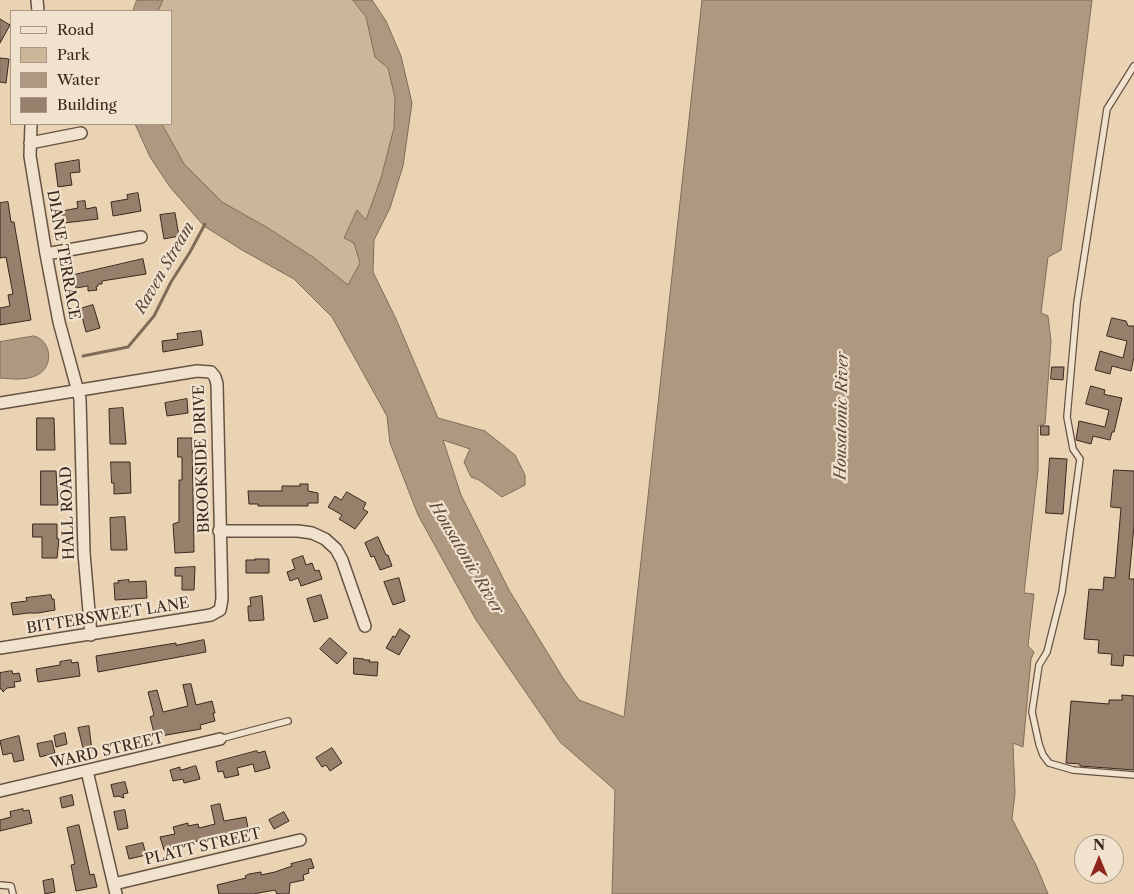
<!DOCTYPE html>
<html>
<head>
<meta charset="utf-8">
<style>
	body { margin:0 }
	#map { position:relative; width:1134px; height:894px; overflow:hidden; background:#ead3b3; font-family:"Libre Caslon Text",serif }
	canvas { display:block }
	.legend { position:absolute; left:10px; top:10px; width:162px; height:115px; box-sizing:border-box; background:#f1e2ce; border:1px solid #a89788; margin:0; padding:6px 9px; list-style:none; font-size:15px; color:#3a271e }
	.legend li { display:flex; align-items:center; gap:10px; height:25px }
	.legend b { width:25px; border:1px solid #a89788 }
	.north { position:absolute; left:1074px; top:834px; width:50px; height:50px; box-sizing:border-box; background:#f1e2ce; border:1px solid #a89788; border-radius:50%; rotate:0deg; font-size:14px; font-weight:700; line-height:20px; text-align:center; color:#3a271e }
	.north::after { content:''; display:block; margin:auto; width:18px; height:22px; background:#8f2418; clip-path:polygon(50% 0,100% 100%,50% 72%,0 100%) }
</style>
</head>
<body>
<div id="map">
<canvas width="1134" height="894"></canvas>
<ul class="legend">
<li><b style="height:6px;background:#f1e2ce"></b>Road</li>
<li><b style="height:14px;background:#ccb69a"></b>Park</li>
<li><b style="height:14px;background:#ae9980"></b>Water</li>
<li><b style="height:14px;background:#96806b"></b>Building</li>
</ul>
<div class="north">N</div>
</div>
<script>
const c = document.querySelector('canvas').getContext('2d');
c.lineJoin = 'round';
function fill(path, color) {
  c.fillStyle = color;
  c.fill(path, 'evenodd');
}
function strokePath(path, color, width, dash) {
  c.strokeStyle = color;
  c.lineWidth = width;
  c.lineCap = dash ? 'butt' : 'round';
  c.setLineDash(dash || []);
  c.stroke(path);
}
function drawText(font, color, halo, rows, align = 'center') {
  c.font = font + ' "Libre Caslon Text",serif';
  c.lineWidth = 4.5;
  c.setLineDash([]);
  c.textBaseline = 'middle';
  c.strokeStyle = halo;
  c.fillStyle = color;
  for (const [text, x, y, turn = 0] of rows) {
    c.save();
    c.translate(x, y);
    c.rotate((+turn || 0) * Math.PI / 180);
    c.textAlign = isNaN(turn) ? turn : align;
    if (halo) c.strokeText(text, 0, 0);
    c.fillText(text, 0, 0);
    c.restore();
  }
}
fill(new Path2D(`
	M163,0h190l13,17 9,40 13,11 7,30 -1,30 -13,50 -15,43 -9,-11 -13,28 10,5 6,20 -12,22 -35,-28 -45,-29 -46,-26 -38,-38 -22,-40h9v-113h-13z`), '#ccb69a');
const water = new Path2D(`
	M137,0h26l-5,11h-25z
	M353,0h19l14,21 15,35 11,47 -9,63 -13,42 -16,32 -1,32 23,47 42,99 47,13 30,24 10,20v10l-23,12 -23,-17 -8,-3 -7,-15 6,-13 -27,-9 18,55 48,95 54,88 16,22 45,17 78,-717h390l-31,250 -13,7 -7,56 7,3 3,25 -6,83 -7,2v44l-14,123 10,1 -6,52 6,6 -3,7 -8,88 -10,-4 2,50 -3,26 24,46 12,29h-436l3,-104 -55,-48 -84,-122 -58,-105 -28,-72 -3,-27 -55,-99 -38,-38 -52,-29 -38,-24 -34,-39 -20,-30 -15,-33h27l22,40 38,38 46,26 45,29 35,28 12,-22 -6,-20 -10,-5 13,-28 9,10 15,-42 13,-50 1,-30 -7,-30 -13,-11 -9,-40z
	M34,336c17,4 20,29 5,38 -11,7 -27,5 -39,4v-36z`);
fill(water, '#ae9980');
strokePath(water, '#806b59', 1);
strokePath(new Path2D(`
	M83,356l45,-9 26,-31 17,-34 19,-30 15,-28`), '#806b59', 3);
const building = new Path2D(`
	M0,19l10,6 -10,18z
	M0,58l9,1 -3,24 -6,-1z
	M79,160l1,12 -10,1 2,12 -14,2 -3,-23z
	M138,193l3,18 -28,5 -2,-14 17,-3 -1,-4z
	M85,201l1,8 10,-2 2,12 -34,4 -2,-12 16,-3 -1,-6z
	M8,202l3,20h3l17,98 -31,5v-17l10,-2 -2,-11 5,-1 -7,-37 -6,1v-55z
	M175,213l4,23 -15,3 -4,-24z
	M143,259l3,15 -44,7v3h-4v2l-2,1 1,3 -9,1v-5l-12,2 -2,-13z
	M93,305l7,23 -14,4 -6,-23z
	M1112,318l14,3 2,5h6v31l-3,14 -19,-5 -2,8 -15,-4 5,-19 23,7 4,-17 -20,-5z
	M201,331l2,14 -40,7 -1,-11 16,-2 -1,-5z
	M1052,367h12l-1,13 -12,-1z
	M1091,386l14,4 -1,4 3,1 15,3 -8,34h-2l-2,8 -17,-4 -2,8 -15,-4 3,-19 26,6 4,-17 -23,-6z
	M187,399l1,14 -21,3 -2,-13z
	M123,408l3,36h-16l-1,-35z
	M37,418h17l1,32h-18z
	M1041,426h8v9h-8z
	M178,438h14l2,114 -19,1 -2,-29 6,-2v-42h3v-23h-4z
	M1050,458l17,1 -4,55 -17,-1z
	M111,462h19l1,31 -17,1v-11h-2z
	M1114,470l20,1v55l-5,53h5v77l-10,-1 -1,11 -12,-1 1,-11 -14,-1 1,-13 -15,-1 5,-50 14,1 1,-13 11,1 6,-70 -10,-1z
	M41,471h15l2,34h-17z
	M300,484h8v7l10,2v10h-10v3h-50v-2h-9l-1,-13h34v-5h18z
	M347,492l19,11 -3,6 5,3 -13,17 -16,-10 3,-4 -14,-8 7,-11 6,4z
	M125,517l2,33h-16l-1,-32z
	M33,524h24v15h2l-2,19h-15v-21h-9z
	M378,537l8,18h2l4,11 -12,4 -6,-14 -3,1 -6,-14z
	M303,556l3,9 6,-2 3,8 4,-1 3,9 -21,7 -3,-8 -8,3 -3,-9 8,-3 -3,-9z
	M255,559h14v14h-23v-13h9z
	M195,567l-1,23h-12v-14h-7v-8z
	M399,578l6,23 -12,4 -9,-23z
	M129,580v2l17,-1 1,17 -32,2 -1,-17h5l-1,-2z
	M51,595l1,4h2l1,11 -17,3h-10l-15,2 -2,-12 16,-2 -1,-3z
	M321,595l7,23 -14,4 -7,-23z
	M262,596l2,24 -15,1 -1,-10v-5h3l-1,-8z
	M400,629l10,7 -11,19 -13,-7 7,-12 2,1z
	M330,638l17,15 -10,11 -17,-15z
	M204,640l2,12 -108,20 -2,-16 80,-13v2z
	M354,658l10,1v1h6l-1,2h9l-1,14 -23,-2z
	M71,660l1,3 6,-1 2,14 -42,6 -2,-13 24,-4v-3z
	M12,671l1,3 6,-1 2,8 -7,1 1,5 -8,1 -4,4 -1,-3h-2v-16z
	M191,684l5,21 16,-4 3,12h-2l2,8 -15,4 1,4 -46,8 -5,-20 4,-2 -6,-23 9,-2 6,22 25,-6 -5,-21z
	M1122,695l12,1v74l-54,-4v-2l-14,-1 5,-62 38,3v-4h13z
	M89,726l3,25 -8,1 -6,-24z
	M65,733l2,11 -11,3 -2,-11z
	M19,736l5,24 -10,2 -2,-9 -9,2 -3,-14z
	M52,741l3,12 -15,4 -3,-13z
	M332,748l10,15 -12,8 -4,-6 -4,2 -6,-9z
	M257,751l1,2 7,-2 5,17 -15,4 -2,-8 -16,4 2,7 -14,3 -2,-7 -5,1 -2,-10z
	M196,766l4,13 -16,4 -1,-4 -10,2 -3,-11 10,-3v3z
	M125,782l3,11 -5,1 1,4 -6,-2 -4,1 -3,-12z
	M72,795l2,10 -12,3 -2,-10z
	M220,804l4,17 22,-4 2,11 -84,22 -4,-13 15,-3 -2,-7 15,-4v3l10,-2 1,4 16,-4 -4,-18z
	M23,809v2l6,-1 3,13 -32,8v-11l11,-3 -1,-5z
	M125,810l3,18 -10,2 -4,-18z
	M284,812l5,9 -15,8 -5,-9z
	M79,825l11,50 4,-1 3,13 -21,4 -5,-26 4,-1 -8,-36z
	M143,843l3,12 -17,4 -3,-12z
	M311,859l3,9 -6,1 1,4 -6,2 1,5 -14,3 -1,11h-12l-2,-4 -22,4h-34l-2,-9 29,-7 -1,-2 4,-2 12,-2v3l14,-3 17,-6 -1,-2z
	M53,879l2,13 -10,2 -2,-13z`);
fill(building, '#96806b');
strokePath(building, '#3a271e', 1);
const service = new Path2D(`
	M1134,66l-27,43 -30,194 -10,114 6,32 7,10 -18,133 -15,60 -8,13 -7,47 7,32 4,11 6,8 24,7 61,5
	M220,739l68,-18
	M0,885l11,1 2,8`);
const minor = new Path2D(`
	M37,0l1,11
	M31,124l-1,32 16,98 13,68 21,77 4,154 7,82
	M30,143l51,-10
	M46,254l95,-17
	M0,403l197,-32 14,1 4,5 2,7 5,215 -2,11 -9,5 -211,33
	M219,531h79l14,2 13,6 11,10 6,11 23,66
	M87,771l29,123
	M0,791l220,-52
	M114,884l186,-44`);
strokePath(service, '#665243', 8);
strokePath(minor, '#665243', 14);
strokePath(service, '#f1e2ce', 5.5);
strokePath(minor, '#f1e2ce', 11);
drawText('15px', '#3a271e', '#f1e2ce', [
	["DIANE TERRACE",63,255,80],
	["BROOKSIDE DRIVE",202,459,-92],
	["HALL ROAD",68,513,-92],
	["BITTERSWEET LANE",108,616,-9],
	["WARD STREET",107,751,-13],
	["PLATT STREET",203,847,-13]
]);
drawText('italic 16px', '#5d493b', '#f1e2ce', [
	["Raven Stream",165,268,-60],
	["Housatonic River",842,416,-89],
	["Housatonic River",466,558,59]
]);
</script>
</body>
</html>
